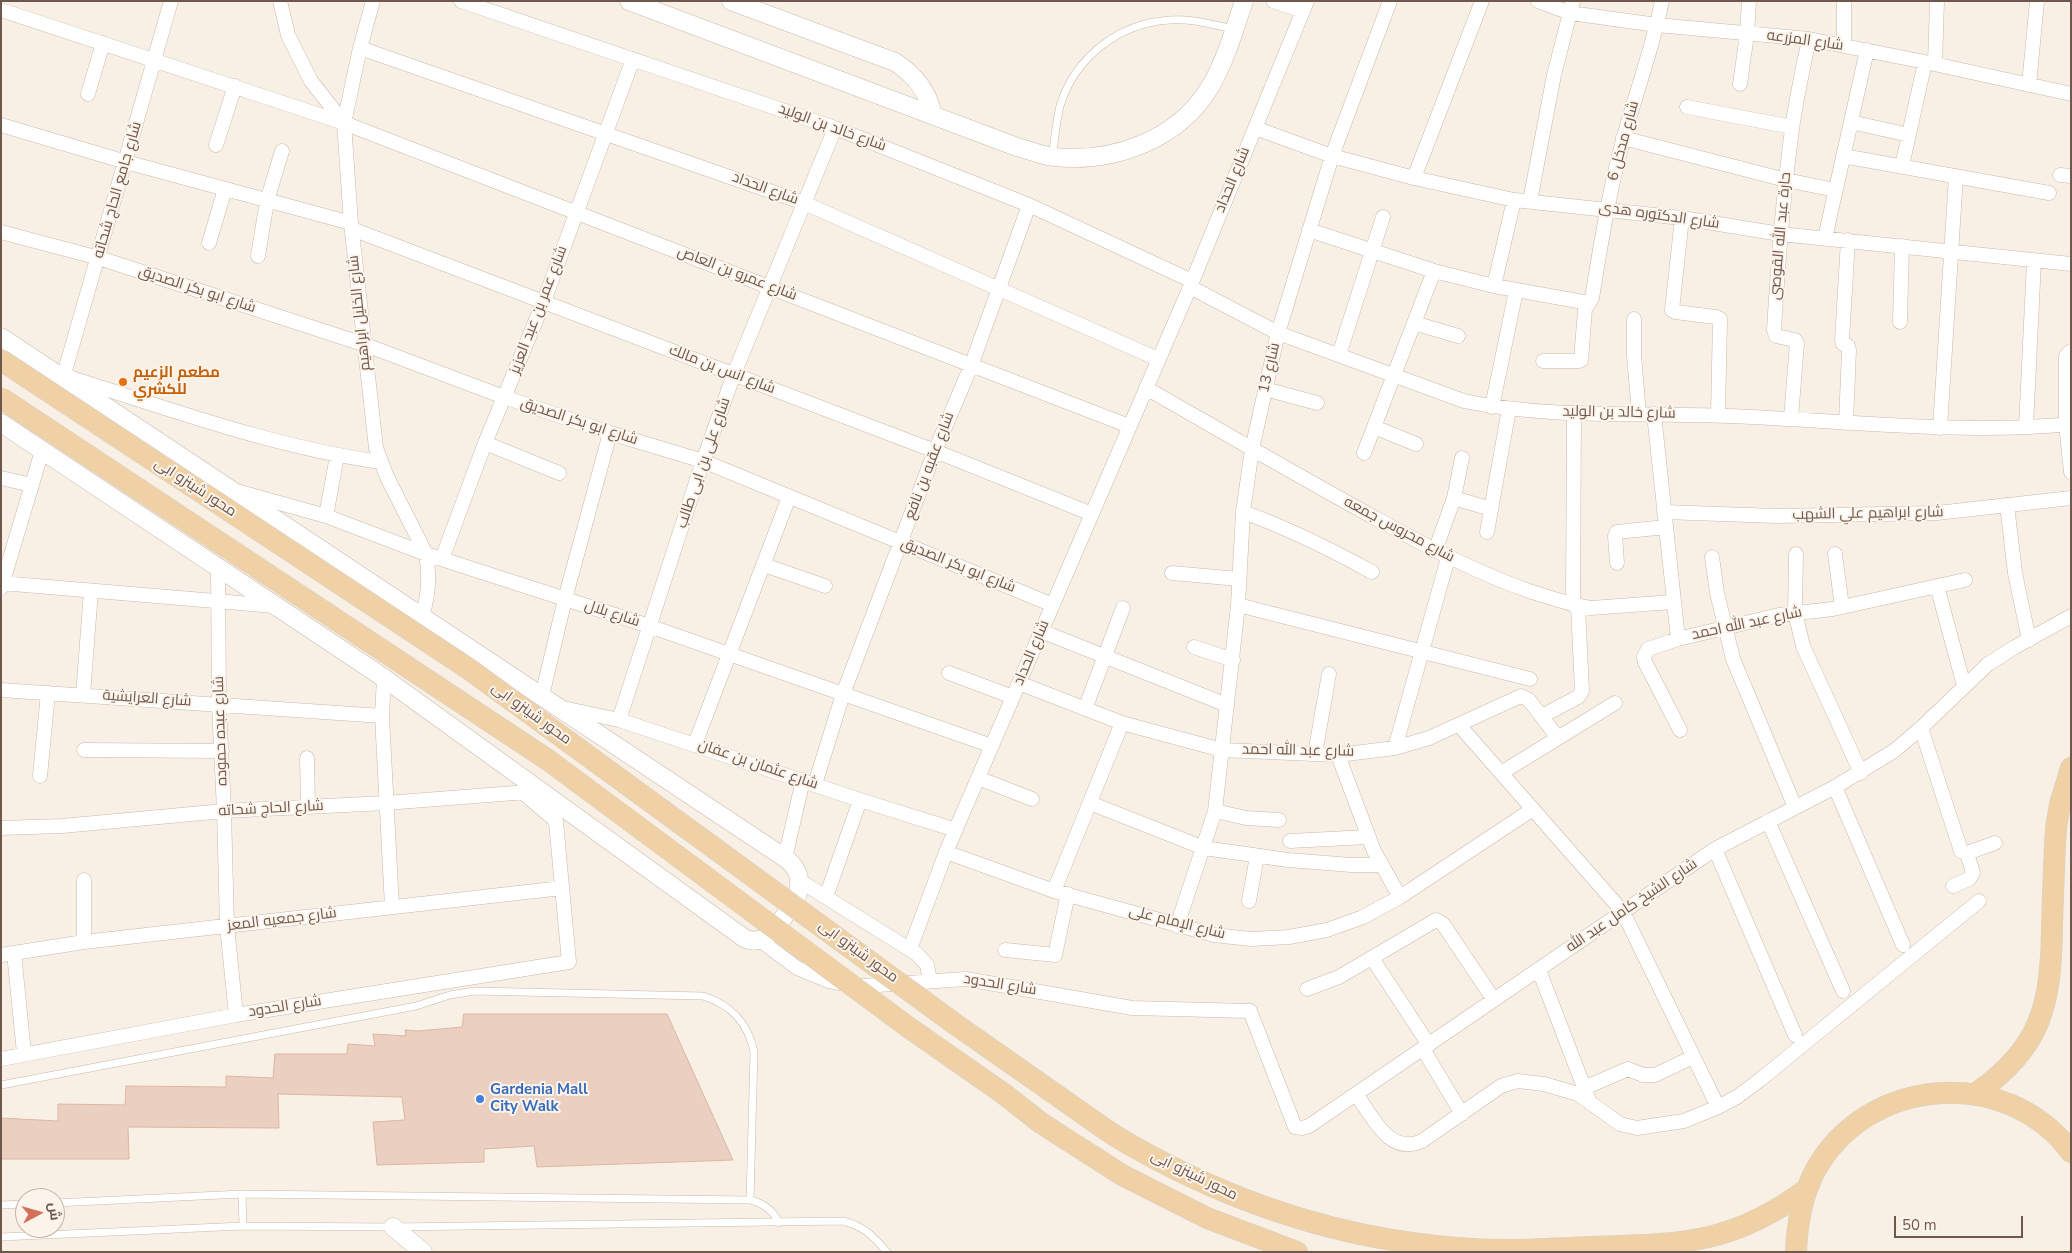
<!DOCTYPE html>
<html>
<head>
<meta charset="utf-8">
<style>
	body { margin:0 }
	#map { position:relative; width:2072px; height:1253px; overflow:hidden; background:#f9f0e5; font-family:"Nunito Sans",Cairo,sans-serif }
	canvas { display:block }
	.frame { position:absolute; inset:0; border:2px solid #6e584d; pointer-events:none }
	.north { position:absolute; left:15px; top:1188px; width:50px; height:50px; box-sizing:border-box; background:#fcf4ea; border:1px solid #c3b6ab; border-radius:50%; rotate:84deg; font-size:14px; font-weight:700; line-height:20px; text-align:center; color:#6e584d }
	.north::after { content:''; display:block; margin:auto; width:18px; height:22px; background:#d37059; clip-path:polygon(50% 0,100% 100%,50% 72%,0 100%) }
	.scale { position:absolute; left:1894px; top:1216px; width:129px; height:22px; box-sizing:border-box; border:2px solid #6e584d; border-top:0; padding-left:6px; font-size:15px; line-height:18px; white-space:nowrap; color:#6e584d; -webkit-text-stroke:4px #fcf4ea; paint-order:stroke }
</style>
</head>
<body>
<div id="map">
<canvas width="2072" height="1253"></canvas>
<div class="frame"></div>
<div class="north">ش</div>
<div class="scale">50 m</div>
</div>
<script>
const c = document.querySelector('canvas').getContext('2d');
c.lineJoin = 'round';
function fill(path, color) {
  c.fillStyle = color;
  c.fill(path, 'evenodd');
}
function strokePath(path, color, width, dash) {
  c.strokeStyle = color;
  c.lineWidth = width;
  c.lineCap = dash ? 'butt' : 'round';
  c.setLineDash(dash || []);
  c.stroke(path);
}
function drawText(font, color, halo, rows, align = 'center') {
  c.font = font + ' "Nunito Sans",Cairo,sans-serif';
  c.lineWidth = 4;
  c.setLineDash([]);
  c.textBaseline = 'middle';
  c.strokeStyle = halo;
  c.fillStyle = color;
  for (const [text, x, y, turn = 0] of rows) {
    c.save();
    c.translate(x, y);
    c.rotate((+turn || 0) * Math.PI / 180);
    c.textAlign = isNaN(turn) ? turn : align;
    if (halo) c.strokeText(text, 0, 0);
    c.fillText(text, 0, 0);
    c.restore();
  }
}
const building = new Path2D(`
	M464,1014h203l66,146 -196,7 -3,-21 -50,3v13l-107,3 -4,-43 32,-2 -3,-23 -124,-3 1,34 -151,-1 1,32h-128v-41l57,3v-17l67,1 1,-19 100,1v-11l47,2 2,-24h72l1,-10 27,2 -2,-12 33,2 -1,-6 13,1 44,-4z`);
fill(building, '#ebcfc0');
strokePath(building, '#dbb6a2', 1);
const service = new Path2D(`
	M1052,156c3,-17 4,-34 8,-50 15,-49 59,-83 110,-86 21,-2 43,5 64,9
	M1,1085l415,-79 34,-11 25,-4 228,5c29,9 45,27 51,56l-4,148
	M242,1194l1,32
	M55,1203l187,-9 508,6c13,3 23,10 29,23
	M1,1205l24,-1
	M1,1237l242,-11 150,1 450,-6c21,5 31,16 44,31`);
const minor = new Path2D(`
	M280,1l8,34 23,46 33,42
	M373,1l-13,47 -16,75 7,100 25,225 11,29 39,77c4,22 3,41 -4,62
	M461,1l374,127 194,77 163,76
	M1273,1l30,10
	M1538,1l32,12 87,12 152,14 116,23 146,32
	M1,10l343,113 785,303
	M1844,46v-45
	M360,48l444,155 354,156
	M1935,64l2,-63
	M1740,84l7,-50 2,-33
	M2029,85l8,-84
	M88,94l15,-51
	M1687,107l105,20
	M1851,122l58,13
	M1,125l125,37 225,61
	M1255,128l77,28 82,22 100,22 168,18 98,16 291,30
	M1623,138l163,42 49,10
	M216,145l19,-59
	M1843,156l206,37
	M1902,166l23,-104
	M2060,175l11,1
	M1414,178l68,-177
	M1530,201l24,-126 19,-74
	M1682,218l-10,92 3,2 41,5 4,2 -2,96
	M352,229l583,222 157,63
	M1309,230l125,41 60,15 95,17
	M1,232l98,26 264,86 141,53 106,36 93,28 350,144
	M1825,238l42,-188
	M209,243l16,-54
	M258,256l9,-55 15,-50
	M1494,286l20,-86
	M1190,287l88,46 186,68c86,18 176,11 263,15 115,4 229,19 344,8
	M1634,319v36l5,59
	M1900,322l2,-76
	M1414,323l44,13
	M2071,351l-5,5v68l5,48
	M1339,355l44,-138
	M1543,361h36l2,-1 4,-51 7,-11c9,-54 17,-108 32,-161 12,-45 29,-90 38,-136
	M68,377c102,32 205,70 312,85
	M63,378l108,-377
	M1146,388c77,44 154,89 231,131 51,28 100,54 155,73 19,6 39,13 59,16l82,-6
	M1265,389l52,14
	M1492,407l24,-116
	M1654,414l24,225
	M1791,418l6,-75 -2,-3 -19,-4 -2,-6c4,-67 9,-134 18,-201 4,-30 11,-60 17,-90
	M1846,423l3,-73 -1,-4 -5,-2 -1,-4 6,-100
	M1374,427l42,17
	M2026,427l8,-166
	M1940,428l16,-252
	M485,443l74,30
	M1364,453l70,-182
	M1,478l31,7
	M240,492l86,24 100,38 223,72 343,120
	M1454,498l37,11
	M2007,505l8,68 14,67
	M1243,512c45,16 87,37 129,60
	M1664,512l113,4 160,-3 134,-15
	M326,516l11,-60
	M1487,532l22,-123
	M1435,551l19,-53 8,-40
	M1796,554l-1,58 8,34 58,127
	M1835,554l7,53
	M1712,557l5,36 16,66 62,148
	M442,559l43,-116 59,-142 89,-242
	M1617,563l-2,-27 2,-4 49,-5
	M764,565l61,21
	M218,568l1,136 5,107 3,115 9,89
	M1172,573l67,6
	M1,583l274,23
	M1937,586l27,100
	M1,588l41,-137
	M1238,605l292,74
	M1573,605l1,-192
	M1041,631l186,74
	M1194,647l39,13
	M949,673l64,24
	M384,678l-2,38 10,191
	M1019,683l103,40 100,27 116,5 57,-7 34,-10 92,-42 8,4 29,38
	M1,690l381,26
	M83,695l8,-104
	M542,696l23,-97 45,-166
	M563,708l56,12 241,80 96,30
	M1085,709l38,-101
	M1542,716l36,-19 4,-6 -4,-85
	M619,720l84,-259 31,-87 101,-246
	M1459,725l164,187 95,195
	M1921,728l40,123 6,2 28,-10
	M1680,730l-35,-68 -1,-5 4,-8 30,-10 101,-24 54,-6 132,-29
	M695,744l94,-247
	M1395,748l53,-190
	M84,750l138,1
	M1315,754l14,-80
	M1338,755l36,96 26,46
	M307,758l1,49
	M1501,773l114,-70
	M40,776l8,-83
	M978,778l54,21
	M815,784l28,-90 92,-243 36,-85 58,-161
	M1835,787l68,158
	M522,792l34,29
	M1090,803l114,45 84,12 63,5h30
	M1215,811l31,7 33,2
	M1768,821l75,170
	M1,828l61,-2 162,-15 162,-8 154,-12
	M1290,841l78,-4
	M1715,849l80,186
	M946,852l108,39 160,44 37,4 38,-2 38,-7 36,-13 37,-20 133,-88
	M785,858l18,-78
	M800,881l117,73 10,11 3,15
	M1953,886l16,-7 4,-6 -6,-20
	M1054,891l68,-168
	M826,897l34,-97
	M1249,901l8,-45
	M1177,926l38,-115 23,-206 5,-93 9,-63 26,-116 54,-177 58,-155
	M761,941l36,27 32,13 17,3 17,2 103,-7 166,29 118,3 45,116 7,1 7,-2 406,-277 120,-62 59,-36 27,-23 67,-64 27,-17 56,-31
	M84,942v-62
	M910,949l36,-97 244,-565 117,-286
	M1005,950l50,5 13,-61
	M14,953l10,100
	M1,955l83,-13 478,-54
	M1372,958l57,87
	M1539,970l51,133
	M1307,989l32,-12 97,-57 7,4 51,76
	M1423,1049l39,65
	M1,1059l235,-44 333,-53 -15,-161
	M1584,1088l44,-19 15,6h12l38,-18
	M1356,1094c17,23 33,62 66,47l79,-55 17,-5 26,3 34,10 42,30 17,4 47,-7 34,-14 19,-10 24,-18 218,-178`);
const tertiary = new Path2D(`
	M629,1l388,146c12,3 25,9 37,10 60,6 124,-17 156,-70 16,-27 24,-57 34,-86
	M731,1l164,61c20,13 33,29 38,53
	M1,337l784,521c14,10 17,22 12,38 -12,17 -27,55 -53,42l-360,-260 -383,-255
	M393,1227l30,25`);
const primary = new Path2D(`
	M955,1024c36,25 73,51 110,77 19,13 37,27 57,39 104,61 216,99 336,108 43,4 87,1 130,-1 90,-3 143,-1 219,-58
	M908,1027l96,67 37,29 81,52 85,43 90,34
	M1975,1094c67,-46 76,-90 77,-167 1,-33 2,-66 4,-99l4,-24 11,-36
	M1796,1252c1,-29 6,-56 19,-81 52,-95 191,-106 256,-19`);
strokePath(service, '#c8b8ac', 8);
strokePath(minor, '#c8b8ac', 15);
strokePath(tertiary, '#c8b8ac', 19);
strokePath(primary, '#d6d0cd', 22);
strokePath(service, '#fff', 7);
strokePath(minor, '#fff', 14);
strokePath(tertiary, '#fff', 18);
strokePath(primary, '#efd1a5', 21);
const primaryBridge = new Path2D(`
	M1,360l468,309 486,355
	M1,398l547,362 360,267`);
strokePath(primaryBridge, '#d6d0cd', 22, []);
strokePath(primaryBridge, '#efd1a5', 21);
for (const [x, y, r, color] of [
	[123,382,5,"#e8710a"],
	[480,1099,5,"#3f7fe0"]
]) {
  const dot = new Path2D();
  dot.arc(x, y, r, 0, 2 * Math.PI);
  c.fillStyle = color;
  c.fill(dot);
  strokePath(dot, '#fcf4ea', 2);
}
drawText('15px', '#6e584d', '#fcf4ea', [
	["شارع المزرعه",1805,41,8],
	["شارع خالد بن الوليد",832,128,20],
	["شارع مدخل 6",1624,141,-75],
	["شارع الحداد",1233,180,-68],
	["شارع الحداد",765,189,20],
	["شارع جامع الحاج شحاته",118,190,-74],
	["شارع الدكتوره هدى",1659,216,8],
	["حارة عبد الله القوصى",1781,236,-85],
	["شارع عمرو بن العاص",737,274,21],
	["شارع ابو بكر الصديق",197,290,18],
	["شارع عمر بن عبد العزيز",539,310,-69],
	["شارع الخليل ابراهيم",360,313,-96],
	["شارع 13",1270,368,-77],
	["شارع انس بن مالك",722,370,21],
	["شارع خالد بن الوليد",1619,413,1],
	["شارع ابو بكر الصديق",579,422,18],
	["شارع على بن ابى طالب",704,463,-71],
	["شارع عقبه بن نافع",930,466,-69],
	["محور شينزو ابى",195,488,33],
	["شارع ابراهيم علي الشهب",1868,514,-1],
	["شارع محروس جمعه",1399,530,28],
	["شارع ابو بكر الصديق",958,566,22],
	["شارع بلال",612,614,18],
	["شارع عبد الله احمد",1747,624,-12],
	["شارع الحداد",1032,653,-67],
	["شارع العرايشية",147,699,4],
	["محور شينزو ابى",531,714,36],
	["شارع عبده حموده",221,731,-92],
	["شارع عبد الله احمد",1298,751,1],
	["شارع عثمان بن عفان",758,765,19],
	["شارع الحاج شحاته",271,809,-3],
	["شارع الشيخ كامل عبد الله",1632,906,-34],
	["شارع جمعيه المعز",282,920,-7],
	["شارع الإمام على",1177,923,14],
	["محور شينزو ابى",858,952,36],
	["شارع الحدود",1000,985,9],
	["شارع الحدود",285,1007,-9],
	["محور شينزو ابى",1194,1176,26]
]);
drawText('bold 15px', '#c56008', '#fcf4ea', [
	["مطعم الزعيم",133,373],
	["للكشري",133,390]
], 'left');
drawText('bold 15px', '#366cbe', '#fcf4ea', [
	["Gardenia Mall",490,1090],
	["City Walk",490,1107]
], 'left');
</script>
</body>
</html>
